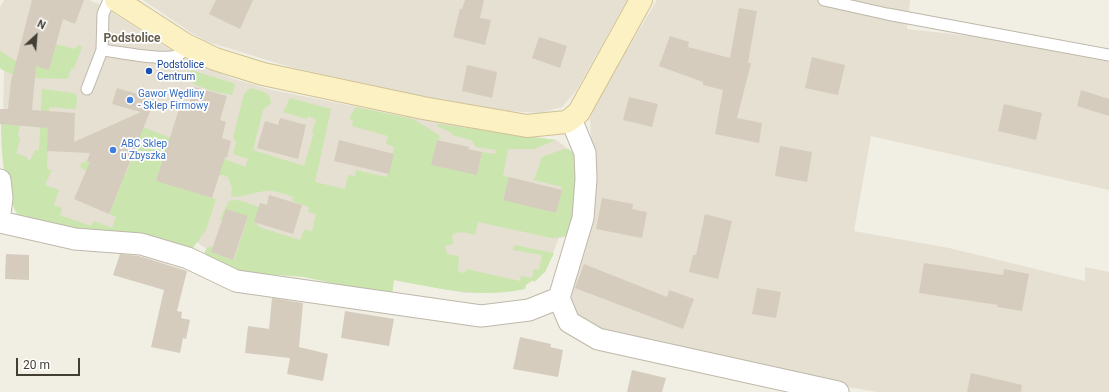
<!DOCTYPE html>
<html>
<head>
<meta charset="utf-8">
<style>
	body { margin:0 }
	#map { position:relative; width:1109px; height:392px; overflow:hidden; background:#f1eee4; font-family:Roboto,sans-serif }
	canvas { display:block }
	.north { position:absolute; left:16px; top:16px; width:40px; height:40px; -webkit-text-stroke:3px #fff; paint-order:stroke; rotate:26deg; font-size:11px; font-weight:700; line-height:16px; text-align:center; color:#433e34 }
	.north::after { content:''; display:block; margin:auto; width:14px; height:18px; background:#433e34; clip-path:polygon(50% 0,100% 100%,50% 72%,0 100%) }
	.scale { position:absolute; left:16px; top:358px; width:64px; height:18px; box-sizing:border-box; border:2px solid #433e34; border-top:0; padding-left:5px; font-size:12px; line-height:14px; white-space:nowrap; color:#433e34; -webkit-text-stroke:3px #fff; paint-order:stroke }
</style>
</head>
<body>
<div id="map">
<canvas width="1109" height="392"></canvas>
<div class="north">N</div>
<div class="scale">20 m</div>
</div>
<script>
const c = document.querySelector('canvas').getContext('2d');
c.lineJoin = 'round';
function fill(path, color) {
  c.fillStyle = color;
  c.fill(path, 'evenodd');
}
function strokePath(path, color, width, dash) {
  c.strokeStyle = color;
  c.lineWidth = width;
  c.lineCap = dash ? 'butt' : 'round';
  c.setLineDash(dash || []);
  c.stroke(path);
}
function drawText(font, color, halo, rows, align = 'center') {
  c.font = font + ' Roboto,sans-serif';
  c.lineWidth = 3.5;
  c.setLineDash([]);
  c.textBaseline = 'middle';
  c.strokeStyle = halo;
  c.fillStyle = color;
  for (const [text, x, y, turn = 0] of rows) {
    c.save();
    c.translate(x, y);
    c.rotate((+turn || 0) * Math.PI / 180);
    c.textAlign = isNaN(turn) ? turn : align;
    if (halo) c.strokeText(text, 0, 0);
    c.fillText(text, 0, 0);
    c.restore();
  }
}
fill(new Path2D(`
	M4,0h85l12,5 80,52 53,22 38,11 126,25 116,20 42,5 19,14 -10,83 -6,1 -14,34 -11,10 -1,-2 -7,5 -1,4 -26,3 -33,1 -72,-13 -161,-20 -22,-8 -19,-13 -155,-19 -34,-95 1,-54 -4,-3v-61z
	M143,0h484l-51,91 -14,16 -22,6 -31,-2 -88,-15 -131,-29 -82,-25 -15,-8z
	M657,0h253l-3,29 81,9 121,22v130l-238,-54 -17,95 95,17 136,33v-14l24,5v120h-232l-155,-27 -123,-35 -24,-15 -9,-20 26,-142 -2,-35 5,-15z`), '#e5e0d2');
fill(new Path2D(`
	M56,44l18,5 5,-4 3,2 -8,21 -2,-1 -4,11 -3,1c-21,-1 -47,2 -65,-11v-17l16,10 33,8z
	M191,70l42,13 2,2 -3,10c-14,-3 -35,-6 -45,-17z
	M250,88c10,3 21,3 21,15l-8,7 -10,40 51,16 10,-33 -2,-1 4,-12 -8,-4 -1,3 -24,-7 7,-14 41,11 -16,73 30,7 3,-14 7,1 1,-6 31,7 7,-30 -8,-3 2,-8 -36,-10 1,-6 -4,-1 1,-2 6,-10 57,12 26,16 1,3 -3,2 -5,25 45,9 5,-22 13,2 1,-4 -20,-3 -5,-7 -19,-5v-2l-15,-7 1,-2 118,16 -22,9h-26l-5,27 6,1 -6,22 53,14 6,-26 -28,-7 8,-23 22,-8h4l7,5 7,26 -14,56 -16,2 -74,-16 -3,13c-8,-2 -15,-5 -23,0l1,9 -8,2 2,8 12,2 -1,15 3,2 5,-1v-3l54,12 1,-5 11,2 2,-9 5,1 3,-15 -29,-5 1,-5 40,8 -9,19 -11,10 -1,-2 -7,5 -1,4c-44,10 -88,-1 -131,-9l-2,16 -88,-19 -40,-3h-20l-41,-17 3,-8 4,-3 3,2 -2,4 23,8 14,-43 -18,-7 -4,11 -6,-2 9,-18 10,-1 20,7 1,6 -3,11 2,3 41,13 4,-10 8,1 4,-17 -8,-2 1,-5 -17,-6 1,-4c-8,-3 -19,-7 -28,-6 -12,2 -22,6 -34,6l1,-9 -4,-11 -5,-2 -66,6 59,18 -10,31 -14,19 -97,-13 -75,-18c-16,-21 -19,-67 -19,-94l19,1 -2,10 2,5 -4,13 11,4 1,3h2l5,-10h4l3,-61 32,4 3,3 -1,13 -27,-2 -2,62 5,1 -7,15 14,5 -5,15 8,3 -2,7 31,11 3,-5 18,7 4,-11 -7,-3 12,-29 -38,-16 -3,-3 2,-4 3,1 2,-2 38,15 14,-35 -14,-6 5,-13 115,45 3,-8 -15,-5 3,-13 -3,-3 11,-44z`), '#cae5ad');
fill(new Path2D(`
	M32,0h52l-9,24 -12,-5 -14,51 -13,-4 -4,44 43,3 -1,29 67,-30 -29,-8 5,-16 38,11 -46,115 -35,-15 16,-37 -3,-1 3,-8 -43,-2 1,-23 -48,-4v-15h8l3,-28z
	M216,0h37l-13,29 -31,-15z
	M465,0h19l-4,18 11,2 -6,25 -32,-8 7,-28h2z
	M739,8l18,3 -9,52h3l-14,55 25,5 -3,20 -44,-9 8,-44 -20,-5v-3l-44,-16 11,-30 19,6 -1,5 42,11z
	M539,37l28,9 -7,22 -28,-10z
	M812,57l33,8 -7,30 -33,-7z
	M467,65l30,7 -5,26 -30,-7z
	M194,87l33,9 -7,24 6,2 -4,16 9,3 -4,17 -2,-1 -13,41 -56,-17 24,-75 8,3z
	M1081,90l28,9v17l-32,-10z
	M629,97l29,7 -6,23 -29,-7z
	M1004,104l38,9 -6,27 -38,-9z
	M280,118l26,7 -8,34 -41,-11 8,-27 13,4z
	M339,140l55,14 -5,20 -55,-13z
	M437,140l32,7 -1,2 14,3 -5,23 -46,-10z
	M780,146l32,6 -5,30 -32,-6z
	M509,177l53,13 -6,23 -53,-13z
	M269,195l33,10 -9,29 -39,-12 6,-19 7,2z
	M602,198l31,6 -1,5 15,3 -5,26 -46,-9z
	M226,209l22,7 -15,44 -22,-8z
	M705,214l27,7 -14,58 -29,-7 4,-17h3z
	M6,254l23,1v25l-24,-1z
	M120,254l19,2 48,15 -10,40 5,1 -1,6 9,2 -4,19 -3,-1 -3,15 -29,-6 13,-57 -51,-15z
	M924,263l79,12 1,-6 25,5 -7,37 -25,-4 1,-2 -79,-12z
	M584,264l83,33 2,-7 25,9 -11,30 -108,-41z
	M757,288l24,4 -5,26 -24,-4z
	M272,298l31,5 -4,44 29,7 -5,27 -36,-7 3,-16 -45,-5 3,-27 21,3z
	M345,311l49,8 -5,27 -48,-8z
	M520,337l31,7 -1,3 13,3 -5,27 -45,-8z
	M632,370l34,8 -4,14h-35z
	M971,373l51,12 -1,7h-54z`), '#d5ccbd');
const lane = new Path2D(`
	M824,0l63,14 222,41
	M102,50c18,2 59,11 74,6 6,-2 8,-6 10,-11
	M87,89l15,-39 1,-36 6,-14`);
const street = new Path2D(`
	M571,119l14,34 1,26 -3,39 -24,80 10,24 29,17 240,53
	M0,180l2,18 -2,15
	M0,222l75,17 66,5 47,14 48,23 245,35 48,-6 30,-12`);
const secondary = new Path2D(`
	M116,0l70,45 29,14 48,15 160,34 104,18 39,-4 5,-3 8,-7 62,-112`);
strokePath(lane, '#bfb8aa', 13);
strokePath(street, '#bfb8aa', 23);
strokePath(secondary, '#d0c295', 24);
strokePath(lane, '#fff', 11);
strokePath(street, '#fff', 21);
strokePath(secondary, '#fcf1c2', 22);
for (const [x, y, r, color] of [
	[149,71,4,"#1a4fb4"],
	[130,100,4,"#3f7fe0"],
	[113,150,4,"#3f7fe0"]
]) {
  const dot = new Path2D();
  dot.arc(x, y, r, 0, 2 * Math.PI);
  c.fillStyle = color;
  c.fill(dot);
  strokePath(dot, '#fff', 1.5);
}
drawText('10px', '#164399', '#fff', [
	["Podstolice",157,65],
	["Centrum",157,77]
], 'left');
drawText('10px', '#366cbe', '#fff', [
	["Gawor Wędliny",138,94],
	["- Sklep Firmowy",138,106],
	["ABC Sklep",121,144],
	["u Zbyszka",121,156]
], 'left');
drawText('bold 12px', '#655c4c', '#fff', [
	["Podstolice",132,39]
]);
</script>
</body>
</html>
